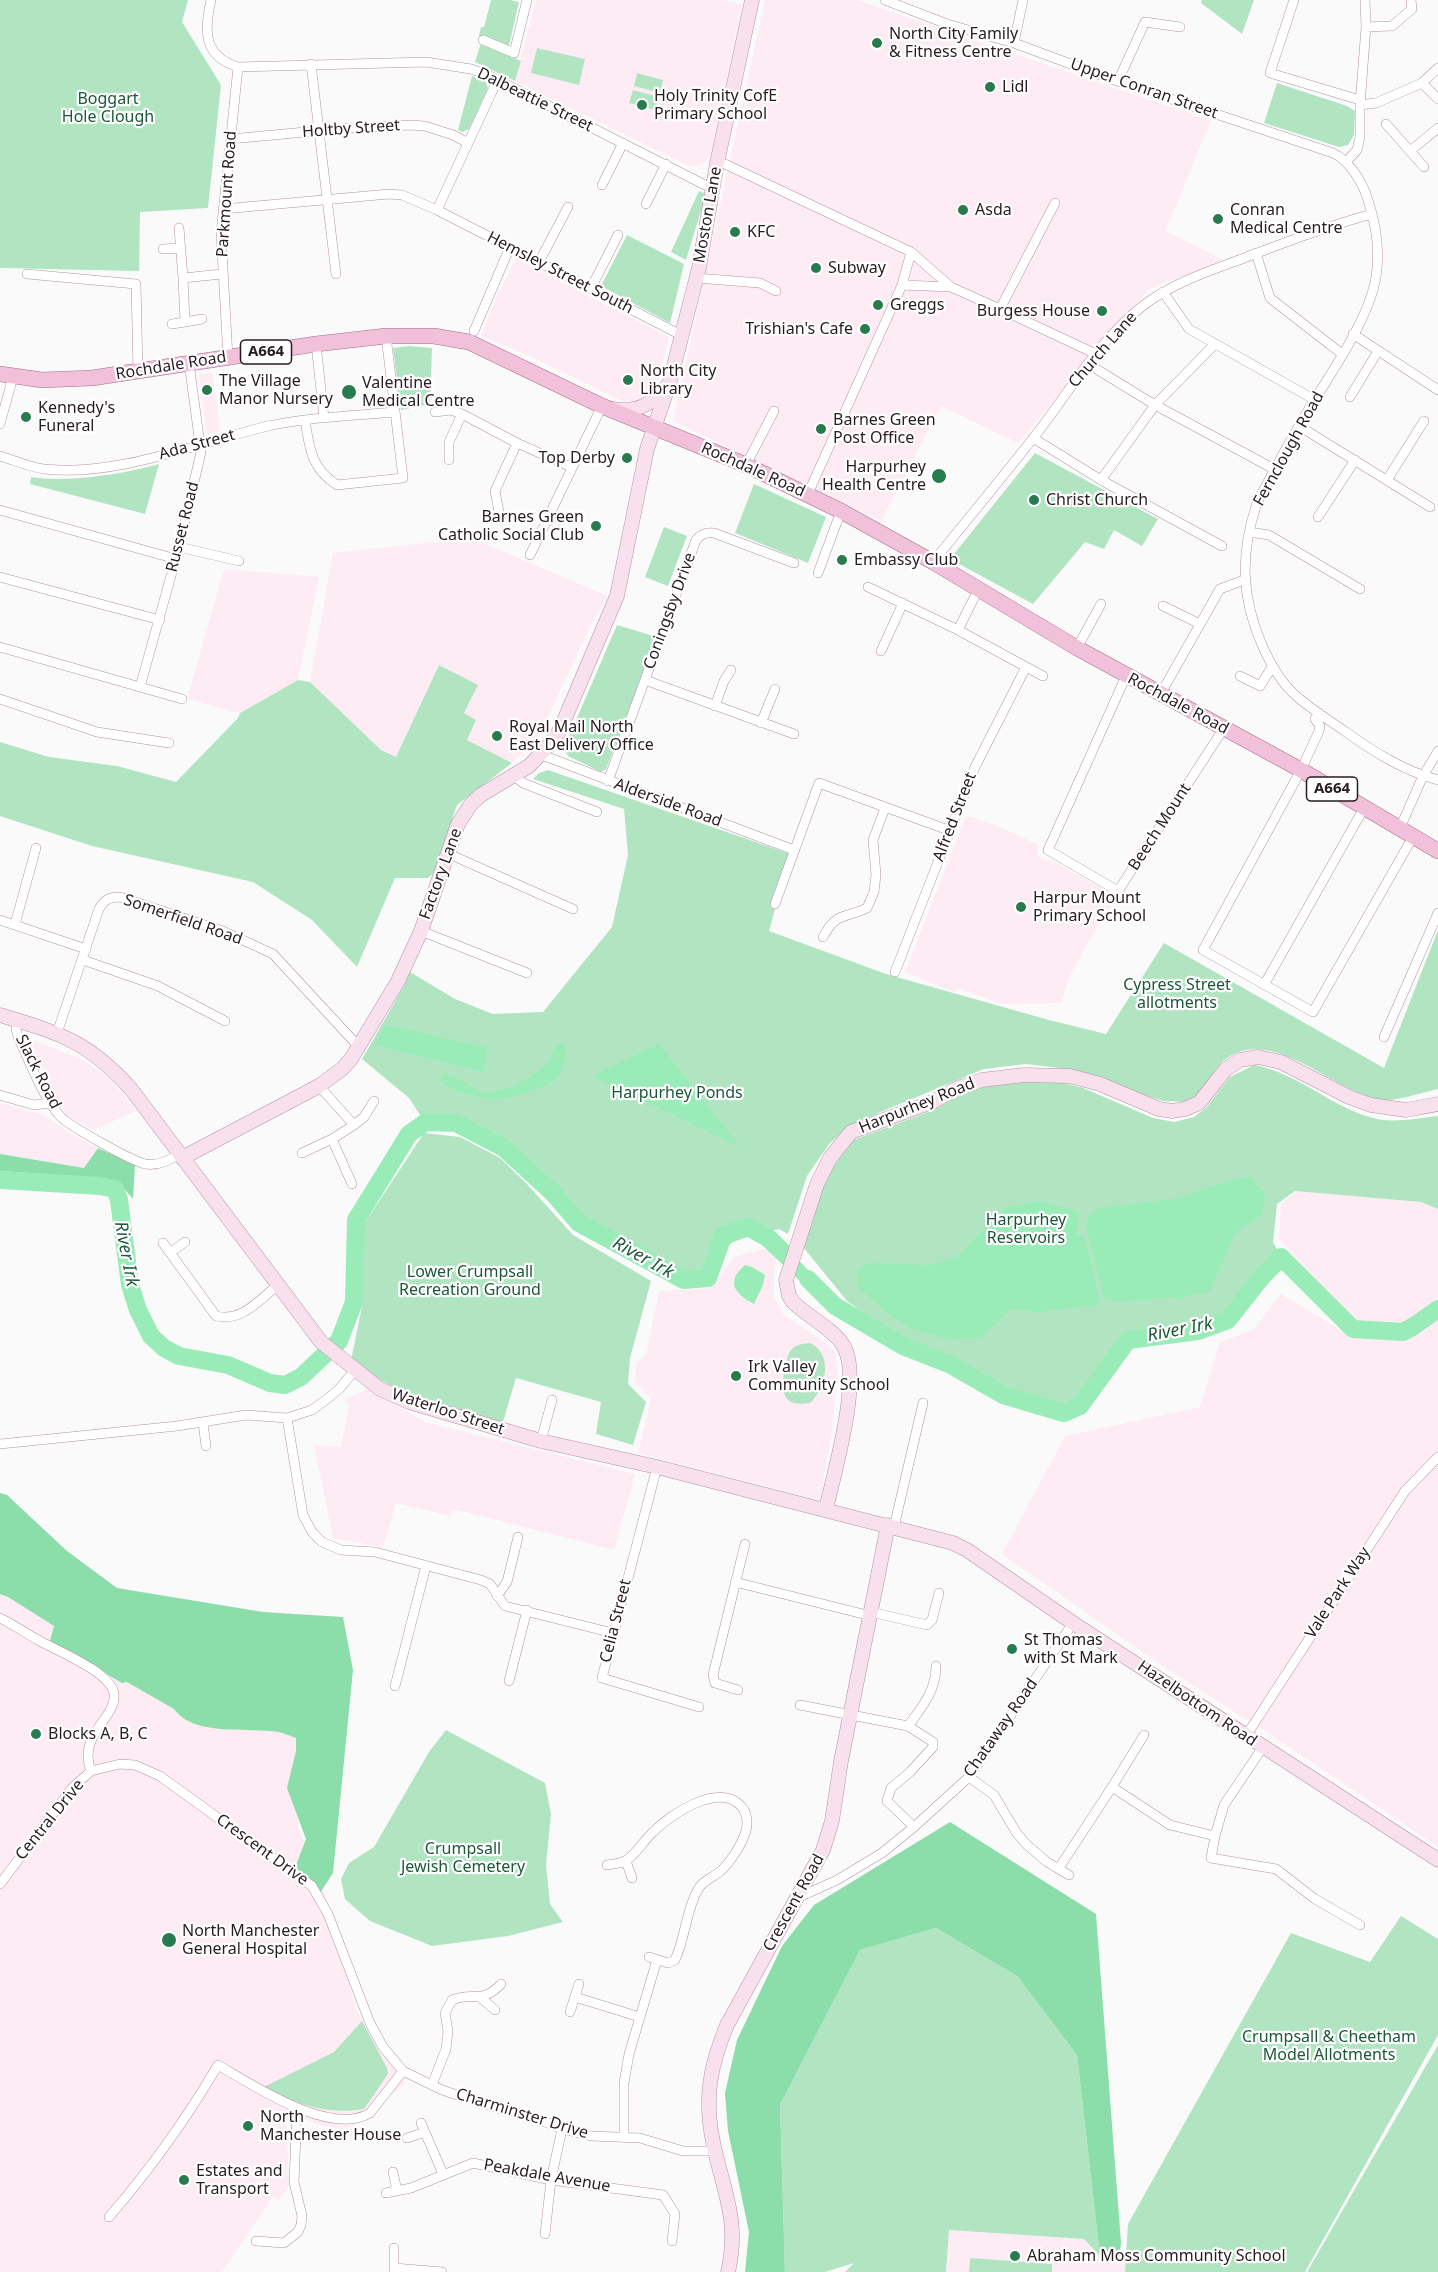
<!DOCTYPE html>
<html>
<head>
<meta charset="utf-8">
<style>
	body { margin:0 }
	canvas { display:block; background:#fafafa }
</style>
</head>
<body>
<canvas width="1438" height="2272"></canvas>
<script>
const c = document.querySelector('canvas').getContext('2d');
c.lineJoin = 'round';
function fill(path, color) {
  c.fillStyle = color;
  c.fill(path, 'evenodd');
}
function strokePath(path, color, width, dash) {
  c.strokeStyle = color;
  c.lineWidth = width;
  c.lineCap = dash ? 'butt' : 'round';
  c.setLineDash(dash || []);
  c.stroke(path);
}
function drawText(font, color, halo, rows, align = 'center') {
  c.font = font + ' "Noto Sans",sans-serif';
  c.lineWidth = 4.5;
  c.setLineDash([]);
  c.textBaseline = 'middle';
  c.strokeStyle = halo;
  c.fillStyle = color;
  for (const [text, x, y, turn = 0] of rows) {
    c.save();
    c.translate(x, y);
    c.rotate((+turn || 0) * Math.PI / 180);
    c.textAlign = isNaN(turn) ? turn : align;
    if (halo) c.strokeText(text, 0, 0);
    c.fillText(text, 0, 0);
    c.restore();
  }
}
fill(new Path2D(`
	M536,0h186l20,4 -31,149 -5,8 -8,5h-9l-174,-85z
	M765,0h92l354,121 -46,110 60,30 -75,27 -132,155 -77,-37 -60,115 -208,-100z
	M516,259l153,78 -11,44 -8,14 -14,5 -14,1 -99,-48 -42,-17 14,-35z
	M212,373l8,58 -13,3 -8,-60z
	M471,538l137,58 -18,31 -52,111 -26,25 -45,-23 -4,-26 -25,-48 -42,91 -15,-7 -71,-68 23,-129z
	M224,569l95,8 -21,103 -58,33 -53,-14z
	M966,816l27,8 44,20 1,12 9,5 4,-1 64,36 -9,24 -5,-1 -31,56 -9,28 -60,1 -42,-16 -6,4 -48,-20z
	M26,1038l54,20 30,20 26,33 -43,19 -27,-15z
	M0,1103l44,12 30,21 24,12 -14,20 -84,-14z
	M1296,1191l125,11 17,7v94l-31,24 -49,-2 -79,-86 2,-35z
	M766,1249l10,10 -2,14v24l9,17 43,29 9,9 3,17 -6,62 -12,69 -182,-47 13,-54 -16,-16 1,-19 10,-9 13,-64 51,-3 25,-32z
	M1281,1294l70,42 55,2 17,-6 15,-14v529l-173,-116 -101,-64 -162,-113 63,-118 135,-29 20,-65 33,-12z
	M368,1389l58,33 209,52 -21,76 -161,-41 -3,7 -54,-13 -13,44 -50,-9 -19,-93 27,2 8,-41 -5,-6z
	M0,1576l299,146 -1,107 21,43 37,137 22,40 28,34 -55,44 -19,1 -46,-13 3,71 -10,14 -6,-4 -51,76h-222z
	M949,2230l135,9 16,17 26,3 -1,13h-179z`), '#feecf5');
fill(new Path2D(`
	M0,0h188l-6,22 39,63 -13,123 -68,4 -1,59 -139,-3z
	M491,0h19l9,2 -10,44 -30,-10 2,-9h3z
	M1202,0h52l-12,34 -41,-31z
	M481,43l40,18 -6,20 -40,-19z
	M537,48l48,11 -6,26 -48,-12z
	M637,73l26,7 -3,13 -26,-7z
	M472,76l14,6 2,6 -19,41 -7,3 -4,-2z
	M1277,83l70,23 8,5 -1,24 -6,10 -9,2 -75,-24z
	M633,90l26,7 -4,13 -26,-7z
	M699,191l7,3 -20,66 -15,-8z
	M627,235l57,29 -14,59 -69,-37z
	M409,346l23,2 -2,56 -29,6 -8,-62z
	M1035,453l123,66 -16,27 -28,-16 -10,19 -19,-7 -52,62 -83,-45z
	M159,464l-14,50 -115,-30 1,-7c36,6 93,-3 128,-13z
	M754,484l72,33 -18,46 -73,-30z
	M664,527l23,9 -19,50 -23,-9z
	M617,625l40,12 -51,132 -5,3 -33,-16 -4,-8z
	M439,665l39,20 -14,28 12,7 -9,20 45,23 -55,42 -23,68 -6,5h-33l-38,89 -45,-47 -59,-38 -161,-36 -92,-30v-74l49,15 68,9 59,16 62,-64 2,-5 58,-33 12,2 71,68 15,7z
	M548,770l242,84 -21,77 117,43 163,46 57,14 58,-91 220,125 54,-138v159c-14,3 -40,12 -54,11 -49,-5 -114,-80 -162,-38 -7,6 -11,16 -16,23 -4,6 -10,11 -16,17l-27,-1 -96,-32 -41,-5 -42,5 -106,44 -33,17 -16,14 -22,32 -19,58 -9,-5 -44,10 -27,29 -22,4 -103,-53 -29,-32 -48,-44 -49,-25 -37,-3 -11,-17 -47,-39 42,-73 6,-14 45,27 38,15 50,-2 69,-85 16,-72 -4,-46 -91,-30 6,-6z
	M1254,1065c45,8 79,44 123,54 20,4 42,-1 61,-3v93l-17,-7 -126,-11 -18,13 -4,38 6,11 -54,63 -26,10 -73,11 -47,63 -17,7 -57,-18 -55,-33 -47,-15 -56,-40 -48,-59 29,-68 25,-34 78,-29 49,-26 35,-5 49,3 19,5 70,30 21,4 20,-5 12,-9 24,-31z
	M424,1133l36,4 40,21 27,26 46,51 78,46 -21,77 -2,26 18,18 -13,43 -37,-11 5,-32 -85,-24 -13,44c-60,-12 -102,-24 -152,-62l12,-58 -1,-75z
	M810,1343c24,11 16,46 0,60 -30,5 -29,-14 -25,-36 2,-6 2,-13 7,-18 5,-5 11,-5 18,-6z
	M446,1730l99,53 6,31 -5,51 4,39 13,18 -55,14 -76,10 -62,-25 -25,-22 -4,-20 8,-16 25,-16 55,-95z
	M1401,1916l37,23v96l-133,237h-180l3,-48 163,-291 79,29z
	M936,1928l81,48 60,79 23,201 -16,-17 -135,-9 -3,42h-101l9,-9 -29,9h-40l-5,-167 80,-155z
	M362,2021l25,47 1,6 -24,35c-38,6 -66,-4 -100,-22l70,-35z
	M1438,2045v227h-131z
	M970,2258l82,6v8h-83z`), '#b1e5c2');
fill(new Path2D(`
	M98,1148l37,17 -2,34 -14,-16 -33,-6 -86,-6v-17l84,14z
	M0,1493l7,2 60,56 50,37 146,24 80,5 10,53 -20,203 -13,20 -25,-25 11,-29 -19,-51 9,-37v-13c-6,-2 -12,-5 -18,-6 -29,-5 -85,5 -104,-23l-47,-27 -5,1 -72,-42 4,-15 -46,-29 -8,-3z
	M950,1822l146,92 25,329 -2,16 -19,-3 -23,-201 -60,-79 -81,-48 -76,22 -80,155 5,167h-40l4,-40 -21,-101 -3,-38 12,-53 45,-94 32,-41z`), '#8bdeaa');
fill(new Path2D(`
	M386,1025l102,23 -5,24 -109,-27z
	M563,1042c4,13 2,29 -9,39 -8,6 -47,18 -57,18 -17,0 -44,-6 -57,-19l3,-6c13,2 22,8 33,15 19,11 53,-10 68,-22 9,-7 4,-16 19,-25z
	M659,1044l81,103 -148,-71z
	M1252,1176l4,9 9,7 -3,23 -25,16 -4,7 -23,53 -6,3 -16,1 -10,6 -3,-4 -58,5 -13,-4 -18,-72 3,-12 11,-6 80,-10 50,-18z
	M1039,1201l40,11 -3,22 6,1 8,21 10,49 -62,7 -26,-3 -31,28 -30,3 -36,-10 -24,-14 -31,-27 -3,-8 4,-15 12,-3 58,2 27,-9 46,-48z
	M770,1233l14,11 43,47 -6,10 -59,-56z
	M745,1265l7,2 13,8 -2,10 -9,19c-19,-10 -29,-22 -9,-39z`), '#99ecb7');
strokePath(new Path2D(`
	M0,1180l100,6 15,3 4,11 11,85 8,25 13,26 13,12 15,8 49,9 42,18 15,2 16,-8 38,-36 15,-39 2,-82 53,-86 17,-12 30,1 48,25 49,45 26,30 105,57 24,-2 15,-42 25,-9 22,12 15,15
	M808,1279l27,27 68,40 46,18 54,31 61,18 16,-7 48,-66 70,-9 30,-11 33,-42 20,-21 72,72 50,3 11,-6 24,-17`), '#99ecb7', 18);
const street = new Path2D(`
	M211,0c-7,31 -8,56 27,67l188,-5 45,7 17,6 217,110 7,2
	M885,0l62,24 67,19 100,37 219,73c17,8 30,30 35,47 8,24 12,51 8,77 -6,38 -40,89 -61,122 -21,34 -40,69 -58,104 -17,51 -16,93 5,142 8,18 17,35 32,49 15,14 35,26 52,38 28,20 58,39 92,48
	M1294,0l-24,73 90,27
	M1366,27l26,-1 20,-17 -1,-9
	M483,40l31,13 13,-53
	M1014,43l9,-43
	M311,64l25,210
	M1118,81l27,-59 35,5
	M1422,83l16,-15
	M1360,105l16,-2 46,-20 16,16
	M1386,124l38,43
	M230,139l119,-11 61,-3 15,1 28,9 15,8
	M1410,151l28,-23
	M1346,162l11,-12 3,-13v-32l6,-78 -1,-27
	M725,164l186,88 40,35
	M602,185l21,-42
	M646,204l20,-40
	M223,209l166,-15 13,1 35,15 246,126
	M437,210l60,-129
	M179,228l4,50
	M163,249l18,-1
	M1256,253l14,45 72,56
	M539,262l29,-55
	M27,274l109,10 2,87
	M696,278l64,5 16,8
	M902,285l49,2 49,22 55,-106
	M591,288l27,-53
	M1163,292l26,37 126,71
	M1000,309l96,45
	M185,322l17,-3
	M172,324l13,-2 -2,-44 39,-4
	M474,331l36,-84
	M1353,334l85,56
	M316,344l8,74
	M228,358l-7,-125 17,-166
	M1098,370l57,35 119,64
	M1350,397l28,-46
	M435,412l16,-2 11,4
	M305,421c5,29 6,47 32,64l66,-7 -17,-142
	M0,424l13,-47
	M1299,426l131,81
	M1033,438l68,42 121,66
	M0,456c14,4 29,11 44,13 73,8 153,-26 224,-43 41,-9 85,-10 127,-14
	M449,460v-18l13,-28 55,29 54,24
	M746,465l28,-54
	M1101,480l54,-75 60,-61
	M1387,480l37,-59
	M811,487l91,-202 9,-33
	M0,510l176,49
	M499,512l-4,-21 22,-48
	M1318,517l37,-57
	M1249,532l20,3 91,54
	M179,547l60,14
	M530,555l72,-149
	M933,562c34,-42 68,-83 101,-125 35,-44 64,-97 110,-132 31,-24 72,-36 108,-50 39,-15 79,-30 120,-41
	M818,573l23,-62
	M0,577l160,43
	M868,587l90,43 85,46
	M1163,606l37,18
	M958,630l20,-40
	M0,647l182,52
	M1077,648l24,-44
	M881,651l22,-48
	M1126,676l-78,174 70,41 106,-163
	M1240,676l20,10 12,-19
	M645,680l149,54
	M140,687l39,-140 22,-95 -12,-89
	M1160,695l60,-106 24,-9
	M0,699l97,33 72,11
	M715,706l9,-25 7,-11
	M1319,713l-4,6 5,7 -1,5 -18,39 -98,180 110,62 101,-177
	M761,723l14,-34
	M542,755l252,95
	M514,776l9,7 74,29
	M608,781l88,-241c5,-6 10,-8 18,-7l80,30
	M1400,828l23,-52 15,-25
	M449,854l124,55
	M775,904l44,-121 132,48
	M0,920l86,29
	M15,924l21,-76
	M421,931l106,42
	M823,937c14,-26 22,-18 44,-29l7,-16 2,-17 -3,-35 12,-32
	M83,960l75,26 67,35
	M895,972l80,-205 51,-100
	M1264,985l100,-177
	M18,1020l-2,10 3,9c12,25 23,57 41,77 9,10 72,45 85,48 13,2 24,-3 34,-10
	M57,1033l42,-124c5,-9 10,-12 21,-12l103,34 50,23 86,93
	M1384,1037l54,-124
	M319,1086l35,39 -22,14 20,45
	M0,1095l34,10 17,-2
	M354,1125l10,-8 10,-16
	M302,1153l30,-14
	M163,1243l53,73c26,6 42,-15 62,-31
	M170,1253l15,-11
	M287,1418l16,97 9,17 10,10 19,8 34,2 106,28 9,4 15,22 108,27
	M203,1423l3,23
	M541,1441l11,-41
	M0,1444l177,-18 69,-11 41,3 25,-8 15,-11 12,-10 16,-19
	M657,1467l-55,211 97,29
	M894,1527l29,-124
	M735,1582l136,34
	M497,1596l10,-14 11,-45
	M871,1612l56,13 5,-5 7,-27
	M0,1618c14,7 27,16 40,23 18,10 72,32 74,53 3,24 -37,40 -23,77
	M509,1681l18,-71
	M395,1686l31,-120
	M738,1690l-23,-7 -2,-8 32,-131
	M800,1705l108,21 25,16v5l-23,25 -19,16 -4,13 27,26
	M908,1726c14,-19 28,-35 28,-60
	M1246,1736l159,-245 33,-34
	M969,1777l25,18 22,37 10,12 21,18 22,13
	M1112,1787l32,-52
	M1215,1836l-4,22 65,11 39,30 45,26
	M626,1861l6,17
	M607,1865c5,-1 12,-1 18,-4 10,-5 19,-21 28,-29 18,-18 66,-50 88,-26 6,6 7,17 5,25 -4,13 -17,34 -28,42 -8,6 -16,8 -21,18 -11,21 -12,47 -22,69l-7,3 -19,-6
	M1059,1868l53,-81 58,38 45,11 9,-31 39,-58
	M0,1884l72,-96 19,-17 29,-7 15,1 25,11 152,110 16,28 42,109 13,24 20,24 39,19 58,19 31,7 31,13 29,7 49,2 43,13h32
	M795,1899l42,-19 45,-27 32,-26 55,-50 104,-154
	M575,1997l65,20
	M481,1998l14,12
	M570,2012l9,-28
	M432,2085l14,-36 2,-18 -3,-18 7,-13c22,-9 29,5 49,-16
	M421,2123l22,51
	M624,2137v-54l5,-29 28,-94
	M407,2138l18,-6
	M393,2172l4,19
	M386,2193l25,-5 62,-25 78,17 112,15 12,19 -3,27
	M109,2217c39,-45 79,-101 109,-152 35,20 112,72 152,48l33,-42
	M545,2234l6,-54 11,-51
	M256,2241l28,2 14,-11 3,-7 1,-9 -8,-34 3,-73
	M394,2268l48,4
	M394,2272v-24`);
const secondary = new Path2D(`
	M613,409c23,4 39,-4 53,-22
	M0,1015c59,18 88,26 131,74l190,253 59,47 29,13 132,39 116,26 296,76 14,7 106,73 365,237
	M182,1158l137,-72 23,-17 9,-10 47,-78 23,-50 37,-107 13,-20 10,-9 48,-29 22,-23 9,-13 57,-134 30,-147 23,-68 29,-113 18,-105 35,-163
	M826,1509c8,-36 37,-133 17,-164 -10,-16 -36,-29 -50,-43l-4,-6 -3,-16 31,-96 13,-26 21,-26 81,-30 26,-14 24,-8 42,-5 46,1 30,8 59,25 13,2 13,-2 14,-6 27,-34 14,-9 18,-3 23,5 68,35 22,8 35,5 32,-6
	M728,2272c12,-52 -5,-81 -15,-130 -9,-44 -3,-76 14,-117l96,-175 9,-29 9,-60 47,-236`);
const primary = new Path2D(`
	M0,374l42,6 50,-2 224,-34 70,-8h48l35,6 133,64 144,59 95,46 92,51 144,86 224,122 137,81`);
strokePath(street, '#b392a3', 10);
strokePath(secondary, '#b392a3', 15);
strokePath(primary, '#a46d8a', 16);
strokePath(street, '#fff', 9);
strokePath(secondary, '#f8e0ed', 14);
strokePath(primary, '#f1c1da', 15);
for (const [x, y, r, color] of [
	[877,43,6,"#287b4e"],
	[990,87,6,"#287b4e"],
	[642,105,6,"#287b4e"],
	[963,210,6,"#287b4e"],
	[1218,219,6,"#287b4e"],
	[735,232,6,"#287b4e"],
	[816,268,6,"#287b4e"],
	[878,305,6,"#287b4e"],
	[1102,311,6,"#287b4e"],
	[865,329,6,"#287b4e"],
	[628,380,6,"#287b4e"],
	[207,390,6,"#287b4e"],
	[349,392,8,"#287b4e"],
	[26,417,6,"#287b4e"],
	[821,429,6,"#287b4e"],
	[627,458,6,"#287b4e"],
	[939,476,8,"#287b4e"],
	[1034,500,6,"#287b4e"],
	[596,526,6,"#287b4e"],
	[842,560,6,"#287b4e"],
	[497,736,6,"#287b4e"],
	[1021,907,6,"#287b4e"],
	[736,1376,6,"#287b4e"],
	[1012,1649,6,"#287b4e"],
	[36,1734,6,"#287b4e"],
	[169,1940,8,"#287b4e"],
	[248,2126,6,"#287b4e"],
	[184,2180,6,"#287b4e"],
	[1015,2256,6,"#287b4e"]
]) {
  const dot = new Path2D();
  dot.arc(x, y, r, 0, 2 * Math.PI);
  c.fillStyle = color;
  c.fill(dot);
  strokePath(dot, '#fff', 2);
}
for (const [x, y, w] of [
	[266,352,51],
	[1332,789,51]
]) {
  const box = new Path2D();
  box.roundRect(x - w / 2, y - 12, w, 24, 4.5);
  c.fillStyle = '#fff';
  c.fill(box);
  strokePath(box, '#281c22', 1.5);
}
drawText('bold 15px', '#281c22', null, [
	["A664",266,352],
	["A664",1332,789]
]);
drawText('16px', '#281c22', '#fff', [
	["North City Family",889,34],
	["& Fitness Centre",889,52],
	["Lidl",1002,87],
	["Holy Trinity CofE",654,96],
	["Primary School",654,114],
	["Asda",975,210],
	["Conran",1230,210],
	["Medical Centre",1230,228],
	["KFC",747,232],
	["Subway",828,268],
	["Greggs",890,305],
	["Burgess House",1090,311,"right"],
	["Trishian's Cafe",853,329,"right"],
	["North City",640,371],
	["Library",640,389],
	["The Village",219,381],
	["Manor Nursery",219,399],
	["Valentine",362,383],
	["Medical Centre",362,401],
	["Kennedy's",38,408],
	["Funeral",38,426],
	["Barnes Green",833,420],
	["Post Office",833,438],
	["Top Derby",615,458,"right"],
	["Harpurhey",926,467,"right"],
	["Health Centre",926,485,"right"],
	["Christ Church",1046,500],
	["Barnes Green",584,517,"right"],
	["Catholic Social Club",584,535,"right"],
	["Embassy Club",854,560],
	["Royal Mail North",509,727],
	["East Delivery Office",509,745],
	["Harpur Mount",1033,898],
	["Primary School",1033,916],
	["Irk Valley",748,1367],
	["Community School",748,1385],
	["St Thomas",1024,1640],
	["with St Mark",1024,1658],
	["Blocks A, B, C",48,1734],
	["North Manchester",182,1931],
	["General Hospital",182,1949],
	["North",260,2117],
	["Manchester House",260,2135],
	["Estates and",196,2171],
	["Transport",196,2189],
	["Abraham Moss Community School",1027,2256]
], 'left');
drawText('16px', '#281c22', '#fff', [
	["Upper Conran Street",1144,89,19],
	["Dalbeattie Street",535,100,26],
	["Holtby Street",351,129,-4],
	["Parkmount Road",227,194,-86],
	["Moston Lane",708,215,-80],
	["Hemsley Street South",560,273,27],
	["Church Lane",1103,350,-49],
	["Rochdale Road",171,366,-9],
	["Ada Street",197,445,-15],
	["Fernclough Road",1289,449,-61],
	["Rochdale Road",753,470,24],
	["Russet Road",183,527,-76],
	["Coningsby Drive",670,611,-70],
	["Rochdale Road",1178,704,28],
	["Alderside Road",668,803,20],
	["Alfred Street",955,817,-69],
	["Beech Mount",1160,827,-57],
	["Factory Lane",441,874,-70],
	["Somerfield Road",183,920,19],
	["Slack Road",38,1072,63],
	["Harpurhey Road",917,1106,-22],
	["Waterloo Street",448,1412,18],
	["Vale Park Way",1338,1593,-57],
	["Celia Street",616,1621,-76],
	["Hazelbottom Road",1197,1704,34],
	["Chataway Road",1001,1728,-55],
	["Central Drive",50,1820,-51],
	["Crescent Drive",262,1850,36],
	["Crescent Road",794,1903,-61],
	["Charminster Drive",522,2114,17],
	["Peakdale Avenue",547,2176,10]
]);
drawText('16px', '#1b5836', '#fff', [
	["Boggart",108,99],
	["Hole Clough",108,117],
	["Cypress Street",1177,985],
	["allotments",1177,1003],
	["Harpurhey Ponds",677,1093],
	["Harpurhey",1026,1220],
	["Reservoirs",1026,1238],
	["Lower Crumpsall",470,1272],
	["Recreation Ground",470,1290],
	["Crumpsall",463,1849],
	["Jewish Cemetery",463,1867],
	["Crumpsall & Cheetham",1329,2037],
	["Model Allotments",1329,2055]
]);
drawText('italic 18px', '#1e5b39', '#fff', [
	["River Irk",126,1254,79],
	["River Irk",643,1258,29],
	["River Irk",1180,1330,-11]
]);
</script>
</body>
</html>
